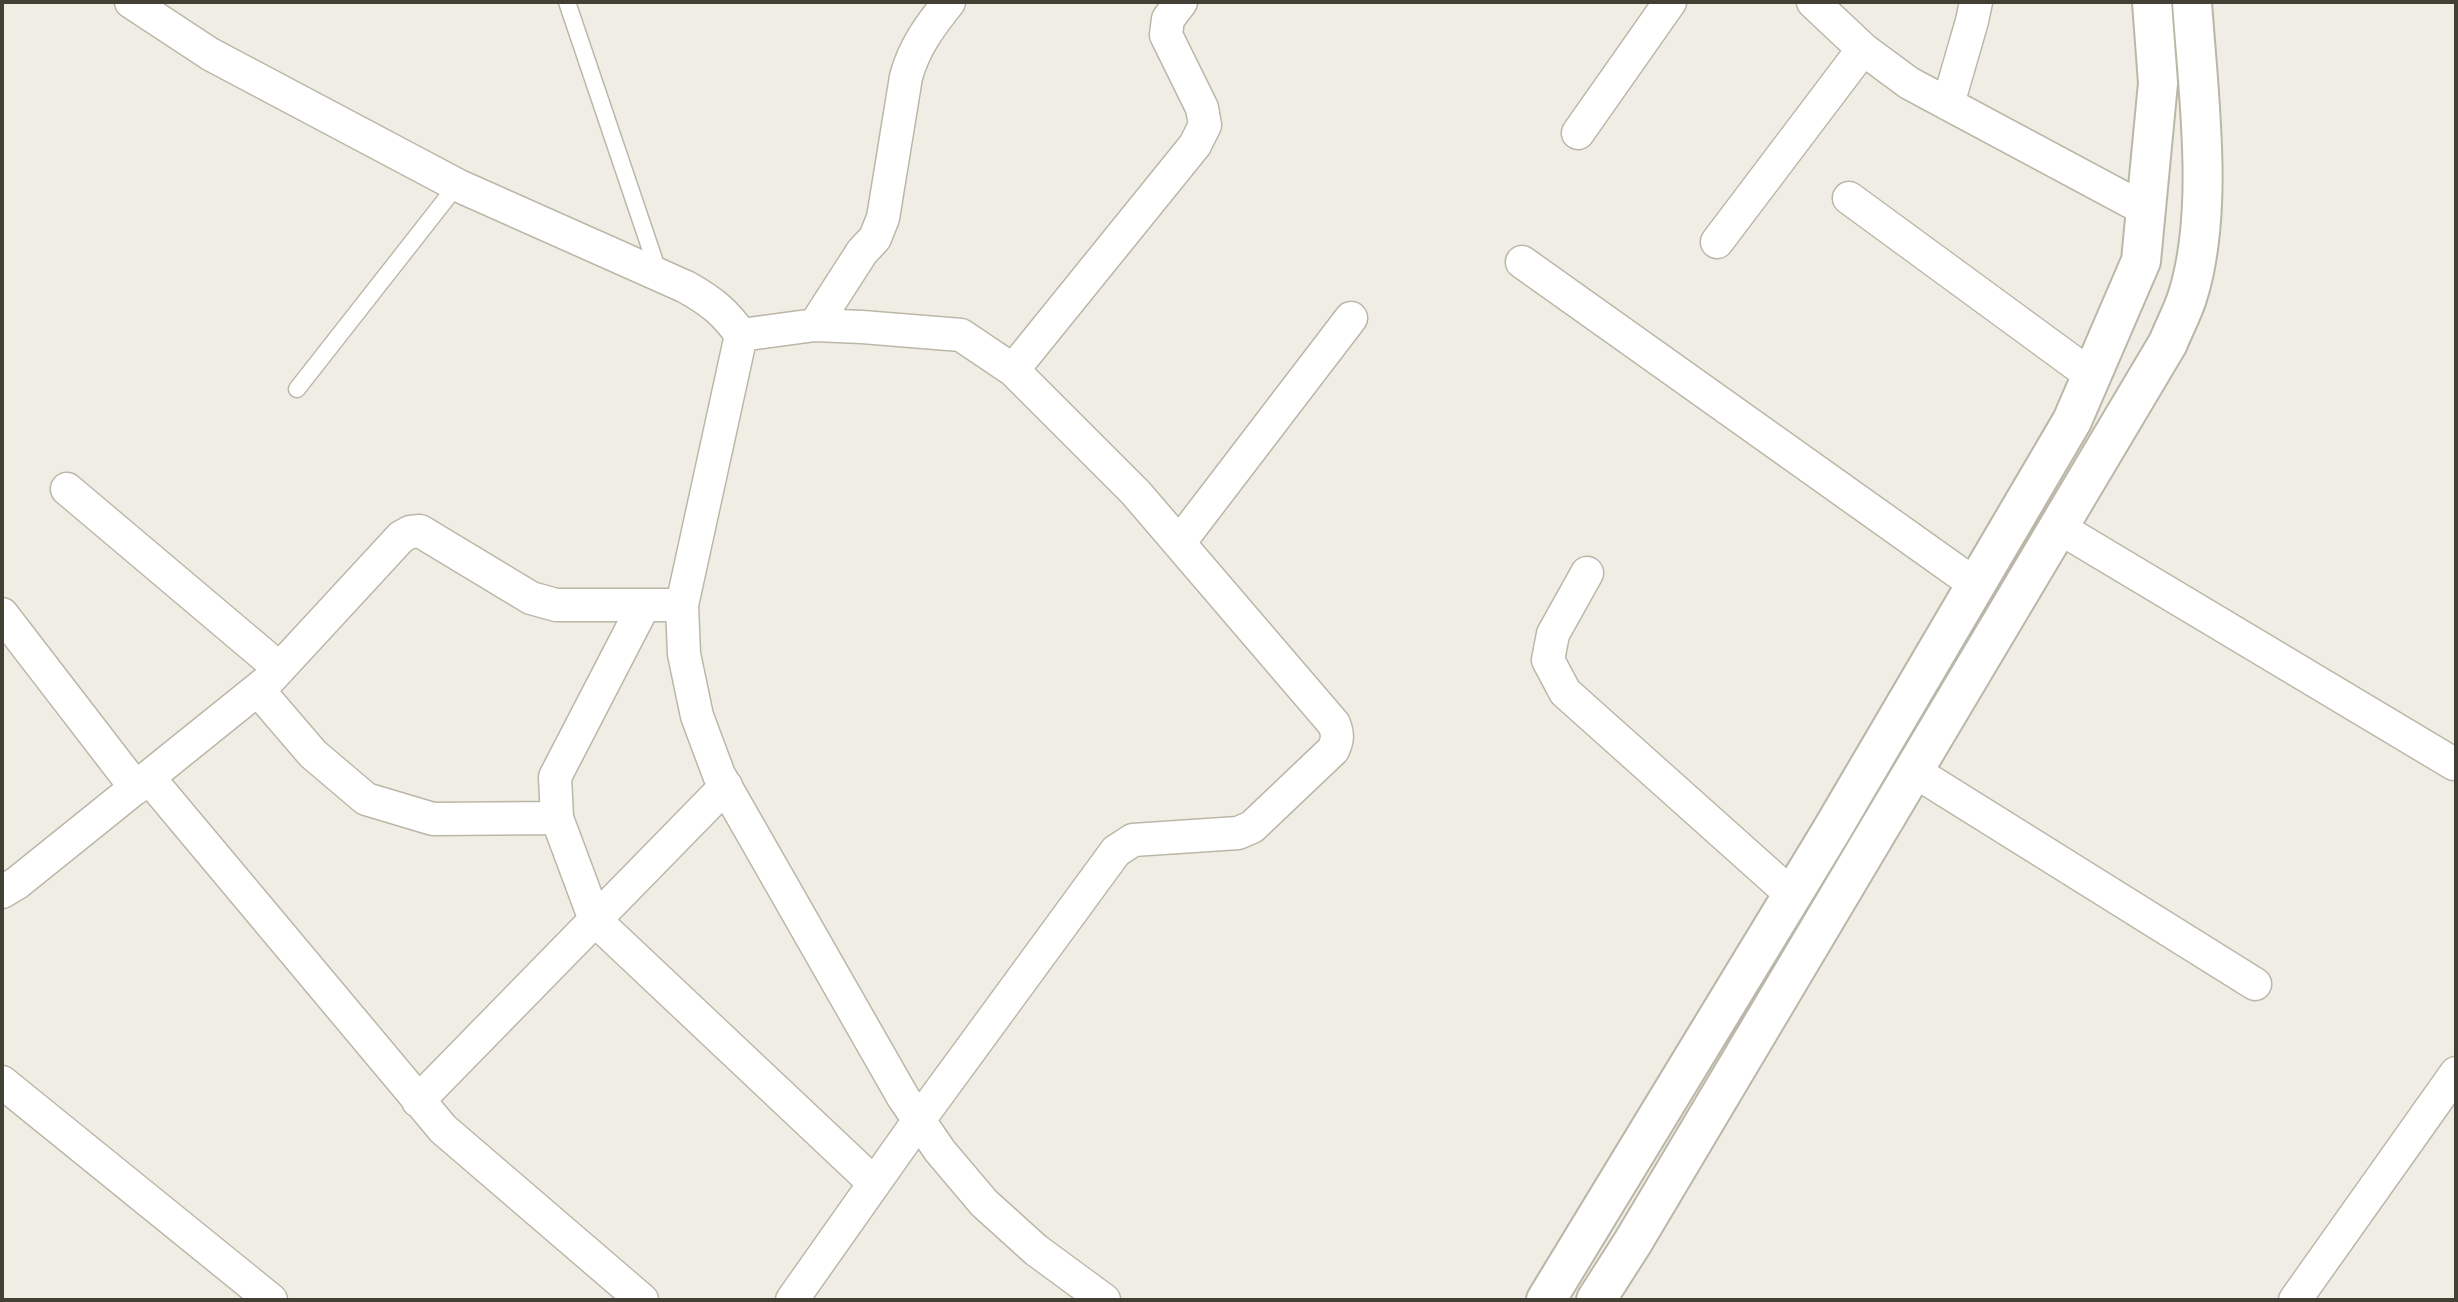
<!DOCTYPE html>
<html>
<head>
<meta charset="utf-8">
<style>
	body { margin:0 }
	#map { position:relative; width:2458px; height:1302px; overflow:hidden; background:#f0eee4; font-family:"Source Sans 3",sans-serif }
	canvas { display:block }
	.frame { position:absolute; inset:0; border:4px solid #423f35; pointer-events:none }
</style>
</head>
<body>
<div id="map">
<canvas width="2458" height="1302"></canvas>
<div class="frame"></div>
</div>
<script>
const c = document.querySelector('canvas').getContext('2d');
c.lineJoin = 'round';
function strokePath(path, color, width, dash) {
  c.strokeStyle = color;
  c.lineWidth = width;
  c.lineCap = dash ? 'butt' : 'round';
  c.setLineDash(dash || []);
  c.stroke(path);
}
const service = new Path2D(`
	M567,2l92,272
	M297,389l160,-204`);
const minor = new Path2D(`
	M131,2l79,52 247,131 229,102c25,14 39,25 55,48l-59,270 2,49 13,62 22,59 184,322 37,54 44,52 52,47 68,50
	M1813,2l50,47 46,34 237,127
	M1948,104l24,-83 4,-19
	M1578,133l92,-131
	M1849,198l243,178
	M1717,242l146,-193
	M1522,262l454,323
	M741,335l74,-10 47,-73 13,-14 8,-20 23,-141c8,-30 24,-51 43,-75
	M1013,370l182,-225 10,-20 -3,-17 -36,-73 2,-16 13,-17
	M67,489l212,179
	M2058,527l396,237
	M1179,543l172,-225
	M1587,573l-34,61 -5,26 17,32 227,203
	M644,605l-89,172 2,41 38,102 279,263
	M2,614l134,174
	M258,690l55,64 53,45 67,20 124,-1
	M1914,771l341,213
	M149,778l294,351 199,171
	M2,892l15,-9 251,-202 133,-144 9,-5 10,-1 111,67 25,7h126
	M2,1082l269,218
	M418,1101l308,-315
	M792,1300l127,-180 197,-269 17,-11 105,-7 14,-6 81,-77c5,-10 5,-16 1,-26l-198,-231 -123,-123 -52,-35 -99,-8 -47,-2
	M2295,1300l161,-227`);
const tertiary = new Path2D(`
	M1546,1300l284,-467 242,-412 69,-160 17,-178 -6,-81
	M1596,1300l37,-58 535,-899c6,-15 14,-30 19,-45 28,-86 11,-206 5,-296`);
strokePath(service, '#bbb7a8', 19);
strokePath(minor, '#bbb7a8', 35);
strokePath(tertiary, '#bbb7a8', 42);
strokePath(service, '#fff', 16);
strokePath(minor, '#fff', 32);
strokePath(tertiary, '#fff', 38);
</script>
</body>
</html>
